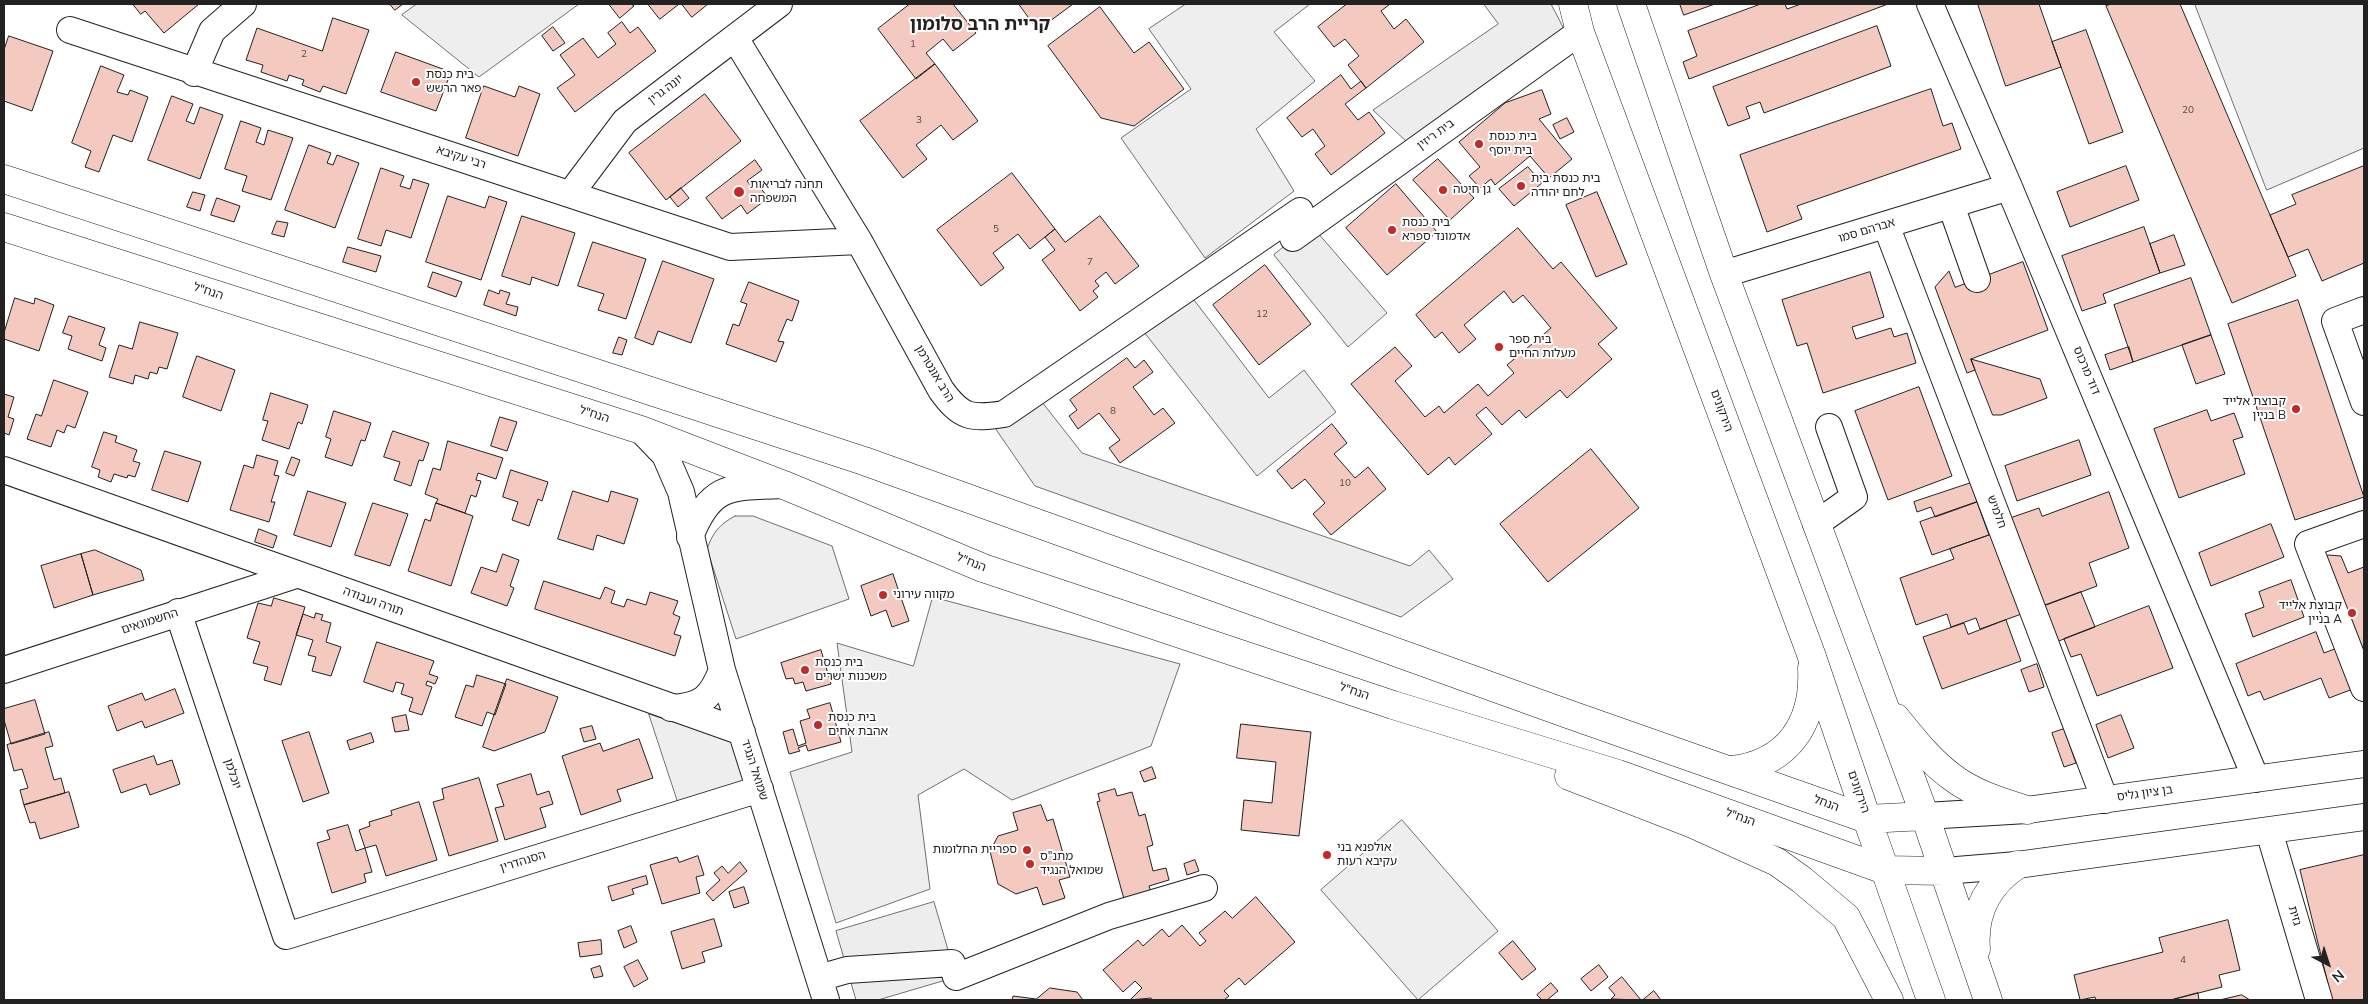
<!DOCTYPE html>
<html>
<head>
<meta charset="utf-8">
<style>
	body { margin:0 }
	#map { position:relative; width:2368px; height:1004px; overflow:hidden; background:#fff; font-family:"Nunito Sans",sans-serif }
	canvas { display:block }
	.frame { position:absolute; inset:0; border:5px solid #222; pointer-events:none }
	.north { position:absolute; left:2303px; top:939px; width:50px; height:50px; -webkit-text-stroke:4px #fff; paint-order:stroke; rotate:140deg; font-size:14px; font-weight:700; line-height:20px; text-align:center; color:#222 }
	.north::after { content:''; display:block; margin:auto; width:18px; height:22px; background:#222; clip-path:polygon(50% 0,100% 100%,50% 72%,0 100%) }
</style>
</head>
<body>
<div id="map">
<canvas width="2368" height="1004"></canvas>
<div class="frame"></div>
<div class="north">N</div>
</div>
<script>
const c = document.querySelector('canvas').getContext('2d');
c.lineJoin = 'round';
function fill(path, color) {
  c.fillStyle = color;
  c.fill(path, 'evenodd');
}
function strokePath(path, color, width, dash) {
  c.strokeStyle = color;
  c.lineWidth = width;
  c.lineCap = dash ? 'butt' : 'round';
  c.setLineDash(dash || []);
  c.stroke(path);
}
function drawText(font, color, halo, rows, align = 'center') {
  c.font = font + ' "Nunito Sans","Noto Sans Hebrew",sans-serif';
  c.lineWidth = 4;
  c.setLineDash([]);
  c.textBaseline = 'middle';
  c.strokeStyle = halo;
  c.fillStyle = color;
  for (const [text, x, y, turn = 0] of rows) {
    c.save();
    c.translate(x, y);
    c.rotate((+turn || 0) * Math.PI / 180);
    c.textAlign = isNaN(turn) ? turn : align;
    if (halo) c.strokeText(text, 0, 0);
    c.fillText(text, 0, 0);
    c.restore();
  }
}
const green = new Path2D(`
	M417,4h162l-100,73 -77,-62z
	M1186,4h124l-36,28 41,49 -59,48 38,62 -89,67 -84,-120 70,-49 -42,-60z
	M735,516h18l79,30 17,53 -113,40 -29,-90c6,-17 13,-25 28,-33z
	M933,597l247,67 -29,82 -139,54 -48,-31 -46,26 12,94 -94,34 -46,-151 62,-20 -15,-109 76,23z
	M649,714l83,27 14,41 -68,20z
	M1402,820l96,111 -80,69 -97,-110z`);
fill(green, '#eee');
strokePath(green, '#6f6f6f', 1);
const parking = new Path2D(`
	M1484,4h67l13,25 -155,115 -36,-34 125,-86z
	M2195,4h169v144l-97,42z
	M1311,225l76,88 -39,34 -74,-92z
	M1191,296l78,102 35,-28 32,42 -79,64 -113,-144z
	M1042,402l40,51 328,113 19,-16 24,29 -52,38 -366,-131 -40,-58z
	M934,902l22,75 -78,23h-22l-20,-69z`);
fill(parking, '#ededed');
strokePath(parking, '#6f6f6f', 1);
const building = new Path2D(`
	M133,4h66l-35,29 -19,-22 -4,3z
	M390,4h13l-8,6z
	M609,4h22l3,2 -14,12z
	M648,4h31l-19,15z
	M682,4h26l-16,13z
	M910,4h43l23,29 -23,18 -10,-12 -17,14 9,11 -19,15 -38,-50z
	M1019,4h54l-35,26z
	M1347,4h43l-9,7 13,18 12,-10 18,23 -58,46 -18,-23 11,-9 -14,-17 -11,8 -16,-20z
	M1680,4h35l-31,11z
	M1761,4h24l2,5 14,-5h87l-199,75 -6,-17 14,-6 -9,-25z
	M1978,4h61l22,63 -55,19z
	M2112,4h68l116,272 -64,27 -126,-297z
	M1100,7l34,46 15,-11 35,47 -50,37 -33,-8 -53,-72z
	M333,18l36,12 -23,64 -23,-8 -3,6 -18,-7 2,-5 -15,-5 -2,6 -26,-9 2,-7 -17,-5 11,-32 65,23z
	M622,22l8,11 8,-6 18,24 -81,61 -18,-24 18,-13 -15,-20 23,-17 15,20 18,-14 -8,-11z
	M1877,26l14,40 -127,47 -4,-11 -14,5 4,11 -22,8 -15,-39z
	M553,27l12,16 -12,8 -11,-15z
	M2086,30l37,102 -34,12 -37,-102z
	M9,36l44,15 -21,60 -28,-10v-51z
	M396,52l55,20 -15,39 -55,-19z
	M935,64l43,57 -25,19 -12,-15 -25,20 11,14 -24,19 -43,-57z
	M101,66l23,9 -7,17 11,3 2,-5 18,7 -16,45 -19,-7 -14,37 -14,-5 6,-16 -19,-8z
	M1341,75l10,14 10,-8 5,7 -21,16 13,16 11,-8 16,21 -54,42 -16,-21 10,-8 -12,-17 -11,8 -15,-19z
	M484,86l31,11 4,-11 21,8 -22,62 -52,-18z
	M1931,89l12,37 9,-3 9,26 -164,57 5,13 -35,13 -27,-77z
	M1542,90l9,24 -12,5 33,40 -23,19 -19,-22 -35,29 -4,-6 -11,9 -11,-12 11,-9 -21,-25 46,-39z
	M705,94l36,47 -75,59 -37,-47z
	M172,96l21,8 -7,17 8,3 6,-17 23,8 -23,64 -52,-19z
	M1567,118l7,14 -14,7 -7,-14z
	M241,121l20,7 -5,14 8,3 4,-15 25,8 -22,62 -29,-9 5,-15 -22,-7z
	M309,145l22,8 -4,10 6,2 4,-10 22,8 -24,65 -50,-18z
	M1438,159l36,39 -24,22 -37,-40z
	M755,160l7,10 -15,11 5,6 5,-4 11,15 -21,16 -6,-9 -19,14 -16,-21z
	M2126,166l13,34 -69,27 -13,-35z
	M2364,166v97l-42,18 -14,-32 -20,8 -18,-42 26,-11 -4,-9z
	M1528,167l14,16 -28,23 -15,-17z
	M381,168l23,8 -4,10 10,3 3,-10 16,5 -18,54 -25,-8 -5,16 -23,-7z
	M1012,173l43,56 -25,20 -12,-15 -25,19 11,15 -23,18 -44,-56z
	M1396,184l41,48 -50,43 -41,-47z
	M681,188l8,10 -11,9 -8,-10z
	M193,192l12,3 -5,16 -13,-4z
	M1597,192l30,72 -31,13 -30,-72z
	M448,196l37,12 4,-12 18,6 -26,78 -55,-18z
	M217,198l23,8 -6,16 -23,-7z
	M522,216l53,17 -17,53 -26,-9 -2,8 -28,-9z
	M1100,216l39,50 -24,18 -9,-12 -11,9 4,5 -6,5 5,6 -18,14 -38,-51 13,-10 -10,-13 10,-8 10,13z
	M277,221l11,2 -4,14 -12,-3z
	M2144,227l16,46 -57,21 3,9 -24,8 -20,-55z
	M1518,228l35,41 8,-7 56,66 -19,16 14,15 -45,39 -7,-8 -34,28 -7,-8 -17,15 -16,-18 -10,8 16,19 -37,31 -6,-8 -21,18 -77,-91 44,-37 17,19 -17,15 30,36 14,-11 5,7 34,-29 10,12 26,-23 -7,-8 44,-37 -28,-33 -10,8 -9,-12 -40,34 12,14 -17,14 -17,-21 -7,6 -19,-23z
	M2174,235l11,30 -25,8 -10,-29z
	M593,242l53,17 -20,60 -28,-9 6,-16 -26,-8z
	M348,247l33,9 -5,16 -33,-10z
	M663,261l51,18 -23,64 -33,-12 -5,14 -18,-7z
	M2023,262l25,68 -77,29 4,11 -8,3 -32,-86 14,-16 6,16z
	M1265,265l46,59 -52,41 -46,-60z
	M433,272l29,10 -6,15 -28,-10z
	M1870,272l14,45 -32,10 4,12 35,-11 3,9 13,-4 9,30 -93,30 -16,-50 -10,3 -15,-46z
	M2191,278l20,57 -78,27 -19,-57z
	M749,282l50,19 -7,20 -5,-2 -9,22 6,1 -8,20 -50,-18 7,-20 6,2 8,-22 -6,-2z
	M489,290l10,4 1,-4 10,3 -4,11 12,3 -2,9 -32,-11z
	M15,298l19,6 1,-6 19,7 -15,46 -35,-12v-6z
	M2298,300l66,197 -69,23 -67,-196z
	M69,316l36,12 -6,17 7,3 -4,13 -34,-12 4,-13 -9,-3z
	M140,322l38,11 -11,36 -8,-2 -2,7 -7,-2 -2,7 -13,-4 -2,9 -24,-7 10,-32 13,4z
	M2211,335l14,39 -29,10 -14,-39z
	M619,337l8,3 -5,15 -9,-2z
	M2129,347l4,15 -23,8 -5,-15z
	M197,356l38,14 -14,41 -38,-14z
	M1127,358l8,10 9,-8 9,12 -20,15 21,28 9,-7 12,15 -55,40 -11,-15 11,-8 -21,-27 -21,16 -9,-13 8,-6 -7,-10z
	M1971,359l69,20 7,19 -46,17h-8z
	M54,380l34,12 -13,36 -8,-3 -3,8 -7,-3 -6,17 -24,-8 9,-25 5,2z
	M1919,387l33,89 -64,24 -33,-89z
	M271,393l37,12 -6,19 -4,-2 -9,27 -27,-9 6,-19 -5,-1z
	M4,394l10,3 -6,20 6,2 -5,16 -5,-2z
	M2207,410l4,11 23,-8 9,24 -10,3 12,34 -66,24 -25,-69z
	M334,411l37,12 -6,18 -4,-1 -9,26 -27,-9 6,-18 -5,-2z
	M500,417l17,5 -10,29 -16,-5z
	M1332,424l15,19 -13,11 21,24 13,-11 18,22 -55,46 -18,-21 12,-11 -20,-24 -13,10 -15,-18z
	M393,431l36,12 -6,18 -4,-1 -8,26 -17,-6 6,-18 -16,-5z
	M104,432l13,4 -2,6 22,8 -4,11 7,2 -5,14 -7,-2 -1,3 -13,-4 -3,8 -13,-5 2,-7 -8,-3z
	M2079,440l12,35 -74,26 -12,-35z
	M448,441l55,17 -7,21 -18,-6 -2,7 5,1 -5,16 -5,-2 -6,18 -29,-10 2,-4 -13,-5 8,-26 7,2z
	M1591,449l48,59 -91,74 -48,-58z
	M165,451l36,11 -13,40 -36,-12z
	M257,455l21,6 -4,14 5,1 -8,26h4l-6,20 -39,-12 14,-45 9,3z
	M292,457l8,3 -6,16 -8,-3z
	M511,470l37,12 -6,19 -4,-2 -9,27 -17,-6 6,-18 -15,-5z
	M1971,483l6,19 -42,15 -4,-10 -14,5 -3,-10z
	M308,491l38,12 -15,44 -37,-12z
	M573,491l35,11 3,-11 27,8 -14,45 -27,-9 -4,15 -35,-11z
	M2109,492l20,56 -40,15 8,23 -59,22 -31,-89 32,-11 3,8z
	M1977,502l12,33 -57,20 -12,-33z
	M373,503l35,11 -18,52 -35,-11z
	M436,503l37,13 -22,70 -43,-15 17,-52 5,2z
	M2271,524l13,33 -73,29 -12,-33z
	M2010,528l28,80 -58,21 -4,-11 -25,9 -4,-13 -31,11 -16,-47 54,-19 -4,-10z
	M259,529l18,7 -4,12 -18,-6z
	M95,550l46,20 3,10 -51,15 -12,-41z
	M81,554l12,41 -39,13 -13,-42z
	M503,554l16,6 -9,26 4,2 -7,18 -36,-13 10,-26 15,5z
	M2328,555l13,1 7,17 16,-6v95l-43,-98z
	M893,574l16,47 -17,6 -6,-17 -15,6 -10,-30z
	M2291,580l13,37 -51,20 -8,-23 19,-7 -5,-15z
	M544,581l56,18 5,-12 10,4 -4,12 13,4 3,-8 19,6 4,-13 28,9 -5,13 7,3 -6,17 7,2 -6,20 -140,-47z
	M2081,592l14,35 -44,17 -13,-36z
	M274,598l31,9 -24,78 -17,-5 4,-13 -15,-4 7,-21 -13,-4 11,-35 13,3z
	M2149,606l24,62 -76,28 -16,-42 -10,3 -7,-18z
	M316,613l7,2 -2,5 10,3 -5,19 15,5 -10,29 -19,-5 4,-14 -8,-2 5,-15 -17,-5 7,-21 11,4z
	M2006,620l15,41 -79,28 -19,-52 41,-14 4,11z
	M2316,632l8,21 13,-5 16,41 -24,9 -8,-20 -57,22 -4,-9 -12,5 -12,-32z
	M377,642l57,19 -5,13 9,3 -3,7 -8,-3 -1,4 6,2 -10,28 -13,-4 4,-13 -12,-4 3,-10 -8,-2 -3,10 -29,-10z
	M821,650l10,34 -25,7 -3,-9 -8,2 -2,-6 -7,1 -5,-16z
	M2037,664l7,23 -15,5 -8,-22z
	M477,675l29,9 -11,31 -8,-3 -5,14 -27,-9 11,-32 7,2z
	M507,679l51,18 -13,35 -51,19 -11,-4z
	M175,689l9,24 -39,15 -3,-7 -25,10 -9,-25 34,-13 3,7z
	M35,700l10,34 -34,10 -7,-24v-11z
	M830,703l11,39 -33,9 -2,-6 -8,3 2,3 -11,3 -6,-22 10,-3 5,17 8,-3 -6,-22 10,-3 -3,-8z
	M406,715l3,15 -14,2 -3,-14z
	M2121,715l13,33 -26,10 -12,-33z
	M1241,724l70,8 -12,104 -58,-6 3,-30 28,3 4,-41 -39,-4z
	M592,726l4,13 -12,3 -4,-13z
	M2064,729l12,34 -12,4 -12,-34z
	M49,732l4,14 -8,2 9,32 7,-2 4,15 -41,12 -4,-15 8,-2 -6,-19 -8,2 -7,-26z
	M309,732l20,61 -26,9 -21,-61z
	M371,733l3,9 -24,8 -3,-9z
	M639,739l14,39 -36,12 4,11 -40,14 -19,-59 38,-13 3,8z
	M154,756l3,9 15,-5 8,24 -30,11 -4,-11 -25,9 -8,-23z
	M1152,767l4,11 -12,4 -4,-10z
	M531,774l6,21 12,-4 4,13 -13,4 6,19 -41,13 -10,-32 9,-2 -7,-21z
	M479,778l19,63 -49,15 -16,-54 11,-3 -2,-10z
	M1115,789l2,7 15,-4 7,24 6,-2 8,31 -6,2 6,24 13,-3 3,12 -20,6 2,6 -27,7 -27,-97 3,-1 -2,-7z
	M69,792l10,35 -39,12 -5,-17 -5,1 -6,-18z
	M419,802l18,58 -51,16 -10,-31 -11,3 -6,-18 11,-4 -1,-4 23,-7 -1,-4z
	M1041,805l6,16 6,-2 17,58 -11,3 6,18 -22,7 -6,-18 -21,7 -18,-10 -8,-33 8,-15 20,-6 -5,-17z
	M348,825l8,26 9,-3 7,24 -8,2 2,8 -34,11 -15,-50 13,-4 -3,-8z
	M2364,855v145h-32l-32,-130z
	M698,856l6,19 -8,2 4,16 -38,11 -12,-39 27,-8 2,5z
	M1195,860l4,11 -12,4 -3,-11z
	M740,862l7,9 -34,30 -7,-8 14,-13 -6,-7 8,-7 6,7z
	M646,876l2,8 -16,5 2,5 -22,7 -4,-14z
	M744,887l5,16 -15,5 -5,-16z
	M1256,897l39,45 -50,43 -6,-7 -15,13 5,5 -5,4h-72l-1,-2 -21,2 12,-12 -7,-7 -12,11 -20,-22 35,-30 5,6 19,-17 7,8 13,-12 18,21 6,-5 -7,-8 26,-22 7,7z
	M714,919l8,27 -20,6 3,10 -23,7 -11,-37z
	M2228,920l12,50 -21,5 3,12 -51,13h-75l-1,-3 -15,3 -6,-25 89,-23 -4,-14z
	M631,926l6,16 -13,6 -6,-17z
	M601,940l1,14 -22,3 -2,-14z
	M1513,941l23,28 -14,11 -23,-27z
	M638,960l10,19 -14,8 -10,-20z
	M1599,965l9,12 -17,14 -10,-12z
	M600,966l3,10 -9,2 -3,-9z
	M1622,977l19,23 -30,-1 4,-4 -6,-7z
	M1551,983l7,8 -11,9h-5l-5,-5z
	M1050,988l27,4 6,8h-71l1,-4 23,3z
	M1654,991l7,9h-18z
	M2198,993l1,7h-28z
	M2242,995l8,5h-30z`);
fill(building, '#f3c9c0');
strokePath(building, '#222', 1);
const minor = new Path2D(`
	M1930,4l79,183 247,592
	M70,30l660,217 129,-6
	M735,38l124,203 82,149c20,28 30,29 63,24l296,-203
	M194,73l18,-42 31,-27
	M571,193l54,-72 154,-117
	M1951,205l26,74
	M1886,225l219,575
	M1293,238l287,-206
	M1724,274l285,-87
	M2364,310l-29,11 29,81
	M641,430l24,25 16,37 41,178 104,330
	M4,470l738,262
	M1816,524l38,-27 -25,-70
	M2364,524l-56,20 56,144
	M690,537c21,-54 41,-50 94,-52
	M178,612l108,324 474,-147
	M4,670l292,-95
	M671,708c31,-2 40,-10 51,-38
	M1925,816l102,-6 337,-46
	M2269,831l50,169
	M1945,871l72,-6 347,-48
	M819,978l28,-8 105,-7 4,14 153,-61 95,-28`);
const major = new Path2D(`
	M1573,4l7,28 231,622 56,165
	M1631,4l93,270 201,542
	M1896,718c17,21 34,43 56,59 22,17 50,25 75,33
	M1731,770c57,-6 84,-47 81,-102`);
const highway = new Path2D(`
	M4,179l860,282 704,253 299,105 58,-3 63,184
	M4,227l637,203 143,55 199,83 410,137 225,69 267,96 60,1
	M1569,776l124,48 84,38 25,18 44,37 43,83
	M1867,819l64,181
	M1976,949c-3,-36 11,-64 41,-84`);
strokePath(minor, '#222', 28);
strokePath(major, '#222', 29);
strokePath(highway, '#222', 29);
strokePath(minor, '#fff', 26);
strokePath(major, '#fff', 28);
strokePath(highway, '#fff', 28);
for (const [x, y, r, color] of [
	[416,82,5,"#c62828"],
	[1479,144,5,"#c62828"],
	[1521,186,5,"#c62828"],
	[1443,190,5,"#c62828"],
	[739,192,6,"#c62828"],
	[1392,230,5,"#c62828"],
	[1499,347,5,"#c62828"],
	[2296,409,5,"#c62828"],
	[883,595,5,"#c62828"],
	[2352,613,5,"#c62828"],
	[805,670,5,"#c62828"],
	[818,725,5,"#c62828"],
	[1027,850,5,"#c62828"],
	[1327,855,5,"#c62828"],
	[1030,864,5,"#c62828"]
]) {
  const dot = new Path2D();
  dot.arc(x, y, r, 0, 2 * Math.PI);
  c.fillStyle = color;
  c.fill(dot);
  strokePath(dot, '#fff', 2);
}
drawText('10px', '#564c4a', null, [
	["1",913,45],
	["2",304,55],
	["20",2188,111],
	["3",919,121],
	["5",996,230],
	["7",1090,263],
	["12",1262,315],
	["8",1113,412],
	["10",1345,484],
	["4",2183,961]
]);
drawText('12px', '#222', '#fff', [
	["בית כנסת",426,75],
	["פאר הרשש",426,89],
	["בית כנסת",1489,137],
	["בית יוסף",1489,151],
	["בית כנסת בית",1531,179],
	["לחם יהודה",1531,193],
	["תחנה לבריאות",750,185],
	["המשפחה",750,199],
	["גן חיטה",1453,190],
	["בית כנסת",1402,223],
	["אדמונד ספרא",1402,237],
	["בית ספר",1509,340],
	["מעלות החיים",1509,354],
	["קבוצת אלייד",2286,402,"right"],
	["בניין B",2286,416,"right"],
	["מקווה עירוני",893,595],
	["קבוצת אלייד",2342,606,"right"],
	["בניין A",2342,620,"right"],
	["בית כנסת",815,663],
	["משכנות ישרים",815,677],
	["בית כנסת",828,718],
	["אהבת אחים",828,732],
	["אולפנא בני",1337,848],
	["עקיבא רעות",1337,862],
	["ספריית החלומות",1017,850,"right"],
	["מתנ\"ס",1040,857],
	["שמואל הנגיד",1040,871]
], 'left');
drawText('12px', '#222', '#fff', [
	["יונה גרין",666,90,-37],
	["בית ריזין",1436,135,-36],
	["רבי עקיבא",461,158,18],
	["אברהם סמו",1867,231,-17],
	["הנח\"ל",208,292,18],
	["דוד מרכוס",2086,371,67],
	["הרב אונטרמן",934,374,59],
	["הירקונים",1721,411,70],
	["הנח\"ל",594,415,18],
	["חלמיש",1996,512,69],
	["הנח\"ל",971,563,22],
	["תורה ועבודה",373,602,20],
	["החשמונאים",150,622,-18],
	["הנח\"ל",1354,692,19],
	["שמואל הנגיד",754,770,72],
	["יוכלמן",232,774,72],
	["הירקונים",1858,792,71],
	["בן ציון גליס",2145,794,-8],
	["הנחל",1826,804,20],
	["הנח\"ל",1740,818,20],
	["הסנהדרין",523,862,-17],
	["גזית",2294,916,74]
]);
drawText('bold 18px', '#222', '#fff', [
	["קריית הרב סלומון",980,26]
]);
</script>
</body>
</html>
